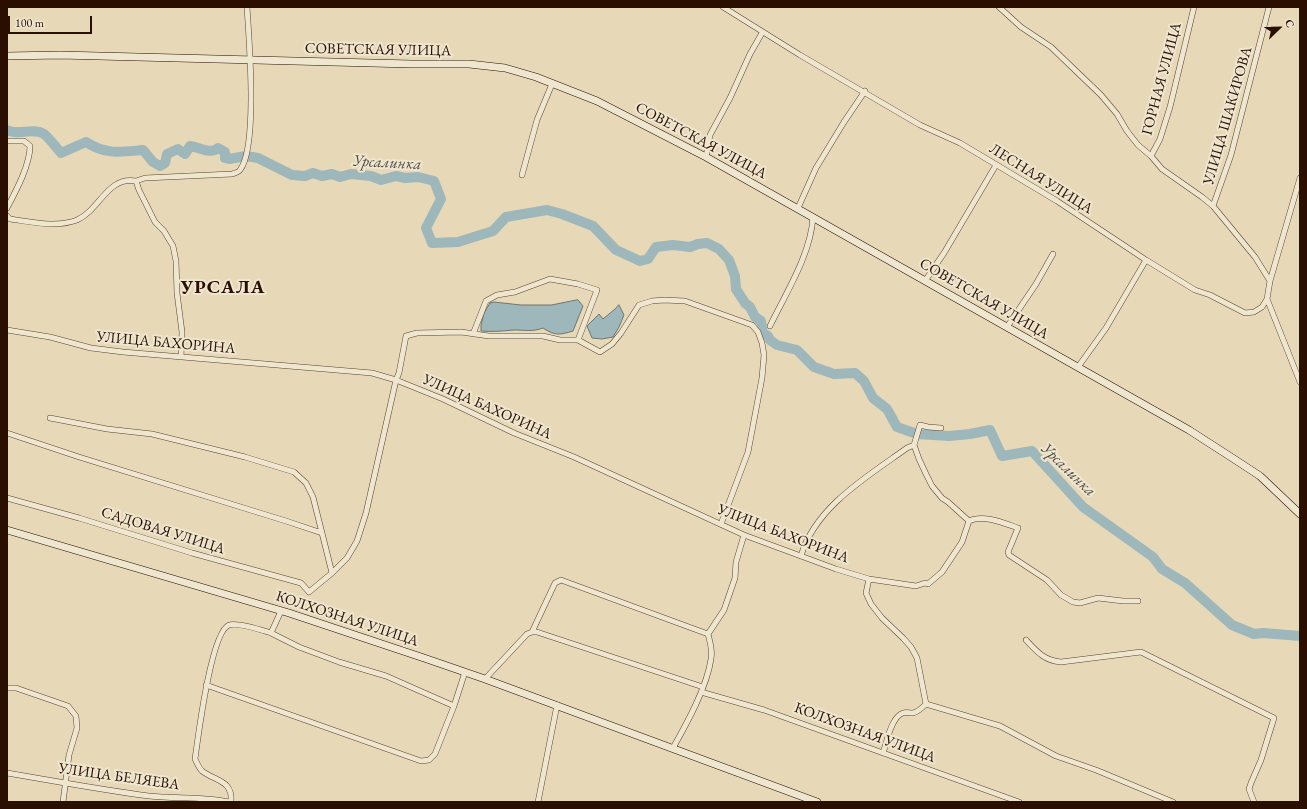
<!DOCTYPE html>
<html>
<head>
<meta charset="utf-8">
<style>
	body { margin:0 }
	#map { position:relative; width:1307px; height:809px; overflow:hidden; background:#e7d9b7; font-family:"EB Garamond",serif }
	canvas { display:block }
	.frame { position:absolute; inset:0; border:8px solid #2a0f00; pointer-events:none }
	.north { position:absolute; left:1259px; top:8px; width:40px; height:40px; -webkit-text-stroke:3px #efe6d0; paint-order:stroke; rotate:67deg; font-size:11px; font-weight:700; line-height:16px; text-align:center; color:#2a0f00 }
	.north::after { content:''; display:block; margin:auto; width:14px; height:18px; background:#2a0f00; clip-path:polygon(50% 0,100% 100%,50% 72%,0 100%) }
	.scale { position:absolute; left:8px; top:16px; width:84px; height:18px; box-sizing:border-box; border:2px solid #2a0f00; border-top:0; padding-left:5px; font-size:12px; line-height:14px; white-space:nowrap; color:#2a0f00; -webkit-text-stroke:3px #efe6d0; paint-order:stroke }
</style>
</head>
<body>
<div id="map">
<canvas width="1307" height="809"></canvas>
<div class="frame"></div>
<div class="north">С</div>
<div class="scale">100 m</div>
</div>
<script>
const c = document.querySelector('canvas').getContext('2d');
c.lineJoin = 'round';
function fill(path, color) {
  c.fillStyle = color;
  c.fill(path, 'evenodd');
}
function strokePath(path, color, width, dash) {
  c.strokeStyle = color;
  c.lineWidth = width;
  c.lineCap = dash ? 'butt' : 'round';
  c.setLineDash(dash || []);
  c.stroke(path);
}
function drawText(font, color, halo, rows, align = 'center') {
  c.font = font + ' "EB Garamond",serif';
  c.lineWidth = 4;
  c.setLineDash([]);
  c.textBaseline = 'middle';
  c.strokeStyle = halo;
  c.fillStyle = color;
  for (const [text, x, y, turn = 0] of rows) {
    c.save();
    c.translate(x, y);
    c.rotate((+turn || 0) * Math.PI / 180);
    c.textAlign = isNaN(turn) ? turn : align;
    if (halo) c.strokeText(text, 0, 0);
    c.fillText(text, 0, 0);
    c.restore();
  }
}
const water = new Path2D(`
	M578,300l5,6 -10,25c-13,4 -18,5 -30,-3 -10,4 -18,2 -29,2 -11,1 -21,2 -33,1v-6l3,-12 6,-10 4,-1 27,3h30z
	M619,305l5,10 -5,12 -6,10 -11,2 -10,-1 -5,-12 12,-12 4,5 12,-10z`);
fill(water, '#9db7bb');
strokePath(water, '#6f7470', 1);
strokePath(new Path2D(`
	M7,130c10,6 26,-3 37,4 6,5 12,13 17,19l25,-11c20,13 34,10 57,8l10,12 7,4 5,-3 2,-9 11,-5 7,5 5,-8c9,1 20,9 28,2l7,4v6l4,1 17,-3 12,2 34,17 13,1 8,-3 9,3 10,-2 8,3 11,-3 20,2 10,4 15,-4 9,2 13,-1 16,4 7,18 -15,29 6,15 26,-1 35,-11 13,-14 41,-7 15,4 31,12 23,24 24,11 8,-2 8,-12 17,-2 17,2 8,-3 9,-1 12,6 10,11 6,16 1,13 9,14 5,4 5,10 6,4 2,12 5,3 2,4 7,5 20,5 17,17 20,7 21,-1 9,8 9,17 14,11 10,18 20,7 32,2 21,-2 20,-4 12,26 30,-5 51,56 70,50 9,12 23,14 47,42 22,9 9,-1 37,3`), '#9db7bb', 10);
const street = new Path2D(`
	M723,7l77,48 120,70 40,18 97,58 89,59 49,30 15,5 35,18 9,-1 8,-5 5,-8 33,83
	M999,7l22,20 30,20 50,48 16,19 10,17 11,14 13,11 11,13 40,28 11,9 42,51 15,24
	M7,141h17l6,5c0,19 -14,45 -23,62
	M1151,156l9,-17 10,-32 24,-100
	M706,157l4,-22 20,-37 20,-44 12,-21
	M522,175l15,-55 15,-36
	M1213,206l18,-51 38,-148
	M798,208l18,-40 28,-46 21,-31
	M7,216l3,3c22,3 46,9 67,1 23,-10 30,-44 59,-39
	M925,281l19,-28 52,-88
	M1267,299l3,-18 30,-103
	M770,326c16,-33 41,-72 43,-109
	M1007,327l29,-43 17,-30
	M7,330l43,7 41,11 32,4 249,21 24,7 -30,133 -9,28 -10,17 -15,15
	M473,334l13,-33 11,-6 18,-3 35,-13 28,5 19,6 -19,50
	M181,357l1,-25 -5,-39 -1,-32 -3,-15 -9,-15 -9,-9 -16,-32 -3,-9 9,-3 87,-4c3,-1 7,-2 8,-4 18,-23 9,-131 7,-163
	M1078,367l28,-39 40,-68
	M50,418l57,11 45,5 93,23 49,15 12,11 7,14 9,36
	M7,433l72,24 207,64 36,12 10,40 -23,19 -8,-9 -109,-30 -113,-35 -72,-20
	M969,521c14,-7 35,2 49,7l-10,24 1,3 38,25 14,15 12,7 7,1 18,-5 25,3h15
	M721,524l27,-72 14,-74 2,-23 -2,-12 -4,-11 -6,-7 -67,-24 -21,-1 -12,1 -13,4 -18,28 -9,11 -12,8 -22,-12h-18l-17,-4h-54l-28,-4 -44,1 -11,3 -7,37 -3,7 47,19 71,34 60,24 170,78 92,34 33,10 47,7 9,-3 3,1 14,-12 20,-30 7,-21 -21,-19 -6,-4 -10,-12 -6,-12 -7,-15 -5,-14 6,-20 8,2 13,1
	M801,556c14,-49 67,-80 106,-108l7,-3
	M869,579l-3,14 5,11 11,14 21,20 8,9 6,11 9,46 74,22 56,30 40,14 77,32
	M281,611l-10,22 28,14 40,15 47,14 68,30 11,-34
	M532,632h5l166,55
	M1026,640c11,12 19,21 35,22l80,-10 133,66 -13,42 -10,23 -2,6 5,13
	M485,679l42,-45 5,-2 23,-49 6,-3 147,54
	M206,685l215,76 8,-1 6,-6 19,-48
	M7,688h9l52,18 8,10 1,12 -8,27 -6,47
	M701,692l63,18 255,92
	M673,748c14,-25 34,-61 38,-89 2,-8 -1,-17 -3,-25l16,-24 11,-32 1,-16 8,-27
	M883,753c4,-11 8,-36 20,-40 3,-1 6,0 10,0 5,-1 9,-5 13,-9
	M7,773c47,8 95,17 142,23 27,3 54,0 80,6
	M231,802c2,-22 -16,-21 -29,-31 -3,-3 -5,-8 -7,-12 3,-21 16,-127 34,-134 9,-3 32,5 42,8
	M538,802l19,-97`);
const secondary = new Path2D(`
	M7,56l53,-1 351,9h58l36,4 31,9 61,24 109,56 483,273 45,29 26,17 40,38
	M7,530l282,83 135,45 61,21 332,123`);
strokePath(street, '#59422e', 6);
strokePath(secondary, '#2a0f00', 8);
strokePath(street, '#efe6d0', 5);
strokePath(secondary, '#efe6d0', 7);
drawText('15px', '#2a0f00', '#efe6d0', [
	["СОВЕТСКАЯ УЛИЦА",378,50,1],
	["ГОРНАЯ УЛИЦА",1162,79,-75],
	["УЛИЦА ШАКИРОВА",1228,116,-74],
	["СОВЕТСКАЯ УЛИЦА",701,141,28],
	["ЛЕСНАЯ УЛИЦА",1041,179,32],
	["СОВЕТСКАЯ УЛИЦА",984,299,30],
	["УЛИЦА БАХОРИНА",166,343,5],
	["УЛИЦА БАХОРИНА",487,407,24],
	["САДОВАЯ УЛИЦА",163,531,17],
	["УЛИЦА БАХОРИНА",783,534,21],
	["КОЛХОЗНАЯ УЛИЦА",347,619,18],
	["КОЛХОЗНАЯ УЛИЦА",865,733,20],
	["УЛИЦА БЕЛЯЕВА",119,777,8]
]);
drawText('italic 16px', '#524a41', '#efe6d0', [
	["Урсалинка",387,163,3],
	["Урсалинка",1068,470,44]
]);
c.letterSpacing = '1px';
drawText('bold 19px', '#2a0f00', '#efe6d0', [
	["УРСАЛА",223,288]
]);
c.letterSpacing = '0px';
</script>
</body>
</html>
